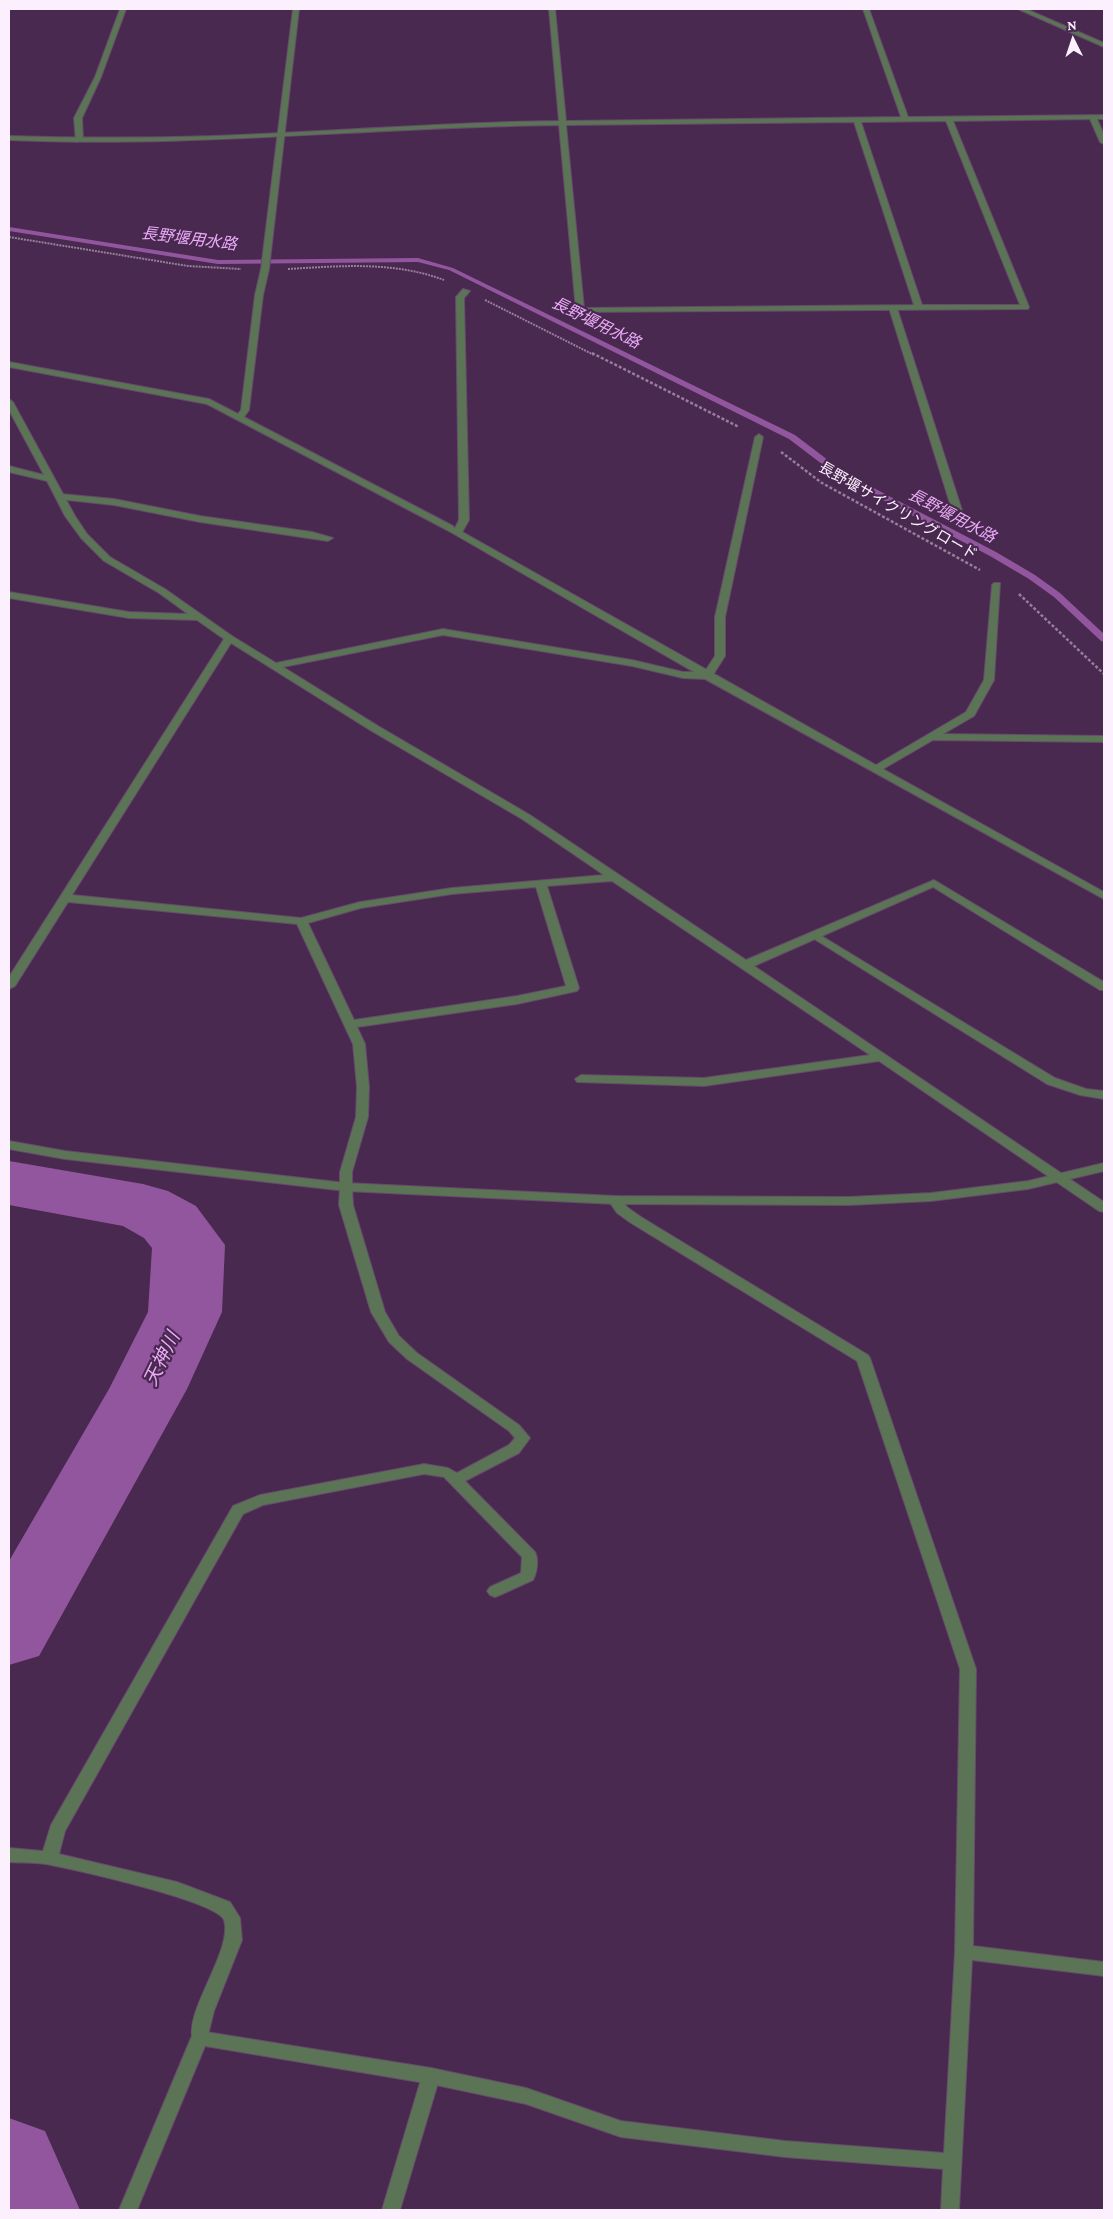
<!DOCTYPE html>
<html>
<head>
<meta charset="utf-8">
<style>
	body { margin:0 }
	#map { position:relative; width:1113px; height:2219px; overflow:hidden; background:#49294f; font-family:"Crimson Pro",serif }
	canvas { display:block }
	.frame { position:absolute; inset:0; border:10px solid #fcf0ff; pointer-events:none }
	.north { position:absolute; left:1048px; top:15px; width:50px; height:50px; -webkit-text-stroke:4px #49294f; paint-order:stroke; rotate:356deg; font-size:14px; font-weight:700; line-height:20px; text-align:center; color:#fcf0ff }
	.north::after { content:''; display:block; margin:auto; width:18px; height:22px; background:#fcf0ff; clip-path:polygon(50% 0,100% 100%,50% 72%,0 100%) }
</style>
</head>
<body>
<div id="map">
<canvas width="1113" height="2219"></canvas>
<div class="frame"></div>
<div class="north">N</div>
</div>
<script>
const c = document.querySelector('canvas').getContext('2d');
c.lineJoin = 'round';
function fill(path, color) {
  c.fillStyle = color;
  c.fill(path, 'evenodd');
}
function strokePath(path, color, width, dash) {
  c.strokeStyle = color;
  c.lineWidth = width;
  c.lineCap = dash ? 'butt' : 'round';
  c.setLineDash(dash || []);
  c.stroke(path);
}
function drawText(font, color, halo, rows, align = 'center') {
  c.font = font + ' "Crimson Pro","Noto Sans JP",serif';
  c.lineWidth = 4.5;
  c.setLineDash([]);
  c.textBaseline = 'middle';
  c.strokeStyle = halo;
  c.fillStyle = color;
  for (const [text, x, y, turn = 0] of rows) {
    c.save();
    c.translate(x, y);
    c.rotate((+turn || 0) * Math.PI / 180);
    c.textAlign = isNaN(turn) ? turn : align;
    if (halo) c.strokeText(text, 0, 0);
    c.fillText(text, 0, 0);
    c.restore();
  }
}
fill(new Path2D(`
	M9,227l209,33 200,-2 35,10 342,167 50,38 151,79 39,23 25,18 44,41v8l-3,-1 -47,-44 -25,-18 -39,-23 -151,-79 -50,-38 -340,-169 -31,-8 -200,2 -209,-33z`), '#92569f');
fill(new Path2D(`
	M9,1161l134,23 25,7 28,15 29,39 -3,67 -35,77 -148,267 -30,9v-104l100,-172 39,-77 4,-64 -8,-10 -21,-12 -114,-21z
	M9,2118l36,13 35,79h-71z`), '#92569f');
const service = new Path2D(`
	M120,9h6l-25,68 -19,41 1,22 -7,2 -2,-24 21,-41z
	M293,9h6l-30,260 -6,26 -14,115 -5,7 209,109v4h-6l-240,-126 -198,-37v-5l200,37 29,15 3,-4 14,-115 6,-26z
	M463,289l7,2 -6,7 5,222 -8,14 -3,1 -5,-3 6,-12 -3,-223z
	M890,306l7,2 70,218 -2,2 -3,1 -5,-3 -68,-218z
	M759,434l4,3 -38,180v39l-14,22 -4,1 -5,-3 13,-20v-39l40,-180z
	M61,494l53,5 86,17 112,16 21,6 -5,3 -128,-19 -86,-17 -56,-6v-4z
	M815,932l240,146 31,11 18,2v8l-24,-4 -33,-11 -236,-147 -2,-2 2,-2z
	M346,1183l6,4 1,18 32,107 14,24 18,17 102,72 11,13 -11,15 -54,28 70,71c4,7 2,21 -2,28l-33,15 -5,2 -5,-2 -3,-4 3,-4 31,-14 1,-16 -78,-80 -20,-3 -161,31 -20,9 -178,317 -6,23 118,28 53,20 10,16 2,22 -28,71 -8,32 -6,2 -6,-2c-14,-27 40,-92 30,-123 -7,-19 -148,-50 -173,-55 -14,-3 -28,-2 -42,-3v-14l34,3 8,-26 182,-319 27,-11 164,-31 24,4 9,5 52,-28 6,-7 -6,-7 -102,-72 -18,-17 -18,-30 -32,-107 1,-18z
	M431,2068l6,3 3,5 -40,134h-18l40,-134 3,-5z`);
const minor = new Path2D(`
	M549,9h6l11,112 335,-4 -38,-108h6l39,108 196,-2v4h-7l7,16v9l-4,-2 -10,-23 -137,2 76,186 -1,2 -448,3 -4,-2 -17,-185c-183,2 -367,23 -550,15v-4c68,2 137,2 205,0 115,-4 230,-14 345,-15zM946,121l74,184h-98l-61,-183zM854,122l60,183 -330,3 -18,-183z
	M9,399l4,3 62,114 12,18 23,23 55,32 67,47 44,27 167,-34 189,31 51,12h11l-247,-142 -2,-2 5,-3 426,240 90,-53 18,-32 8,-95 2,-2h6l-6,97 -20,36 -31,18 161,2v6l-171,-2 -50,29 221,123v7l-399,-220 -22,-1 -51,-12 -189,-31 -160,32 95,59 152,89 216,145 188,-80 170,102v8h-4l-167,-103 -179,79 350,236v10l-5,-1 -220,-150 -175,25 -127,-4 -2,-3 6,-4 123,3 166,-23 -258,-174 -65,5 32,102 -2,3 -60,13 -160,23 8,17 4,43 -1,30 -16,55v15l-6,4 -6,-4v-15l16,-55 1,-30 -4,-43 -56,-120 -229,-22 -53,84 -6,3v-12l215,-338 -27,-19 -68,-2 -120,-20v-6l120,20 59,2 -29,-21 -55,-32 -23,-23 -16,-22 -18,-35 -38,-9v-6l35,9 -35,-65zM231,643l139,87 152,89 82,56 -152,13 -92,14 -59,16 -229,-23zM536,887l30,99 -49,10 -163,24 -46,-97 53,-15 91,-14z
	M615,1196l5,1 7,10 14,10 227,138 2,3 106,311 -3,277 131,16v14l-132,-16 -13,250h-18l2,-41 -158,-12 -164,-20 -95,-33 -95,-20 -226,-38 -68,164h-18l72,-172 3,-5 6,-2 231,37 95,20 95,33 164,20 159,12 11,-201 5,-283 -103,-308 -226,-138 -14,-10 -9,-13z`);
const tertiary = new Path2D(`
	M1018,9h8l78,34v4z
	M9,1141l56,10 281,32 269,13 234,1 82,-4 97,-12 76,-18v8l-76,18 -97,12 -82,4 -234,-1 -269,-13 -281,-32 -56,-10z`);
strokePath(service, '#66496b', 2);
strokePath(minor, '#66496b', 2);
strokePath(tertiary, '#66496b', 2);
strokePath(new Path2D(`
	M9,237l179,29 53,3
	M288,269c53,-3 105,-8 156,11
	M485,300l109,55`), '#967f9b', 2, [2, 1]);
strokePath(new Path2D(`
	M592,353l147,74
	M781,452l41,31 158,87
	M1019,594l85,80`), '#967f9b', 2.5, [3, 2]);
fill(service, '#5a7455');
fill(minor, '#5a7455');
fill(tertiary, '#5a7455');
drawText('15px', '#fcf0ff', '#49294f', [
	["長野堰サイクリングロード",898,511,30]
]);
drawText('italic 16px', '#eaaaf7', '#49294f', [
	["長野堰用水路",189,239,7],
	["長野堰用水路",596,323,26],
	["長野堰用水路",952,516,28]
]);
drawText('italic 19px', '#eaaaf7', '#49294f', [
	["天神川",162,1359,-64]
]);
</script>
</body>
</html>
